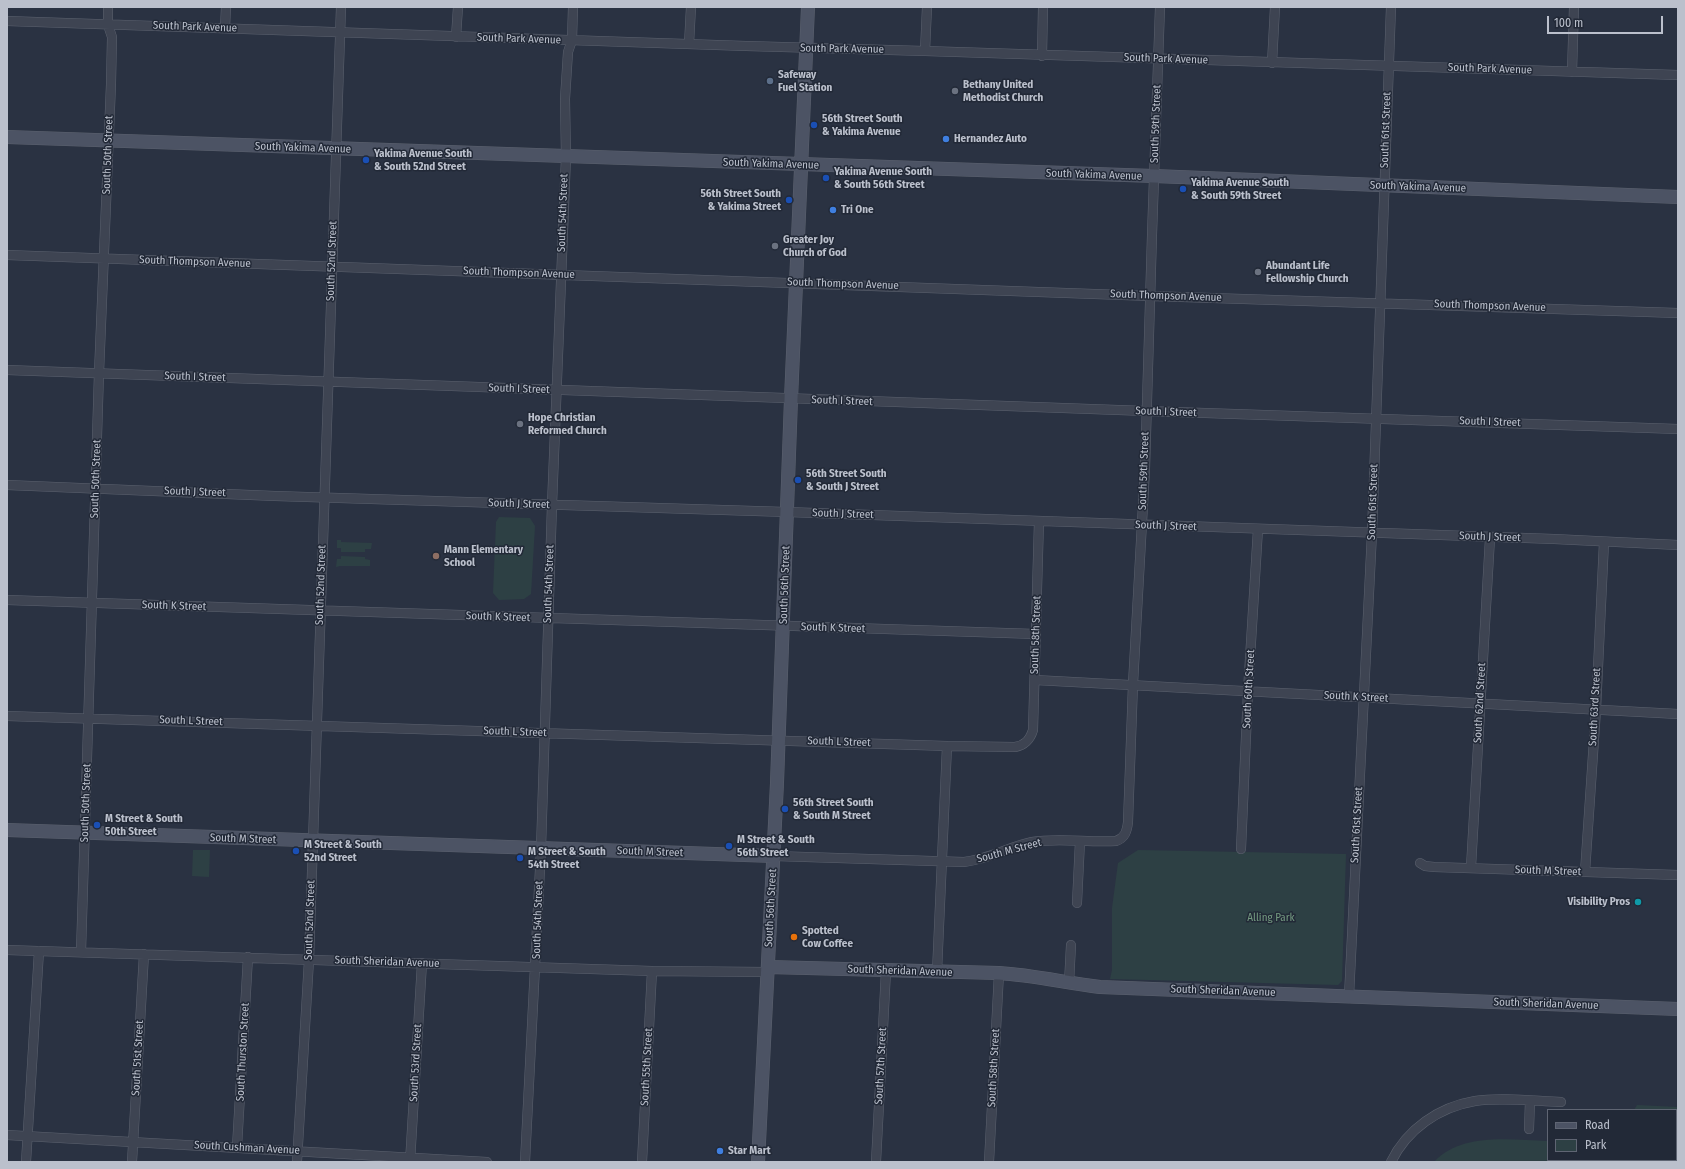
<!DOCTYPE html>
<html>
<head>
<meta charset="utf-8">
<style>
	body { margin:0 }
	#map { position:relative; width:1685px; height:1169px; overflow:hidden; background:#2a3242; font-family:"Fira Sans Condensed",sans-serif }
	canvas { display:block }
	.frame { position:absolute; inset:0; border:8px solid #bbc0cc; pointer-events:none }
	.legend { position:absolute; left:1547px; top:1109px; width:130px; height:52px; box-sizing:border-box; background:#222937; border:1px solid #5f6573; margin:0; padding:5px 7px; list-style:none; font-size:12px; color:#bbc0cc }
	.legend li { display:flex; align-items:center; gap:8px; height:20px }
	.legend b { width:20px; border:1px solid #5f6573 }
	.scale { position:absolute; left:1547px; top:16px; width:116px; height:18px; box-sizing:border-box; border:2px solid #bbc0cc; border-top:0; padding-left:5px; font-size:12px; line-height:14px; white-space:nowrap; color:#bbc0cc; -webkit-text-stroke:3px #222937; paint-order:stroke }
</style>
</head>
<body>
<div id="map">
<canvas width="1685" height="1169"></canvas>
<div class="frame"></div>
<ul class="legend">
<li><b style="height:5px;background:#4c5364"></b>Road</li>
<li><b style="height:11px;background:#2d4044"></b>Park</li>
</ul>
<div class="scale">100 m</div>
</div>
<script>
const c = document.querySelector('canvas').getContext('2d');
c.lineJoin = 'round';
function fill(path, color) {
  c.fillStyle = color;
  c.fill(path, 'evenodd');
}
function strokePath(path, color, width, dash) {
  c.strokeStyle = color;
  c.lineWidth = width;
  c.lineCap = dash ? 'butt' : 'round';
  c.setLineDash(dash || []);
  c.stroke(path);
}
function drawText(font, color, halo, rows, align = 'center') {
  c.font = font + ' "Fira Sans Condensed",sans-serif';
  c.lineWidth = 3;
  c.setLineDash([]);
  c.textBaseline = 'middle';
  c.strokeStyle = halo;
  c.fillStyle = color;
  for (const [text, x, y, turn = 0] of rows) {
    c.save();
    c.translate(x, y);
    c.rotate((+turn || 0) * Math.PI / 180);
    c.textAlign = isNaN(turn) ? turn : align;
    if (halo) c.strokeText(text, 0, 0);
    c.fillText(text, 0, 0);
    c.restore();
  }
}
fill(new Path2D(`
	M499,517l31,1 5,8 -4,68 -7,5 -25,1 -6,-7 3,-71z
	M337,540h4v2l31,1 -1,6h-6v3h-24v-4h-4z
	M341,556l24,1v2l5,1v6h-30l-4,1 1,-8h4z
	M193,850h17l-1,27 -17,-1z
	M1138,850l208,4 -4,127 -4,4 -228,-6 2,-9v-62l6,-45z
	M1637,1105l41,2v55h-244c28,-30 76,-22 114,-21v19h128v-50h-42z`), '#2d4044');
const street = new Path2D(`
	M7,21l739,25 179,5 753,24
	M225,28l1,-21
	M456,37l2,-30
	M689,44l2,-37
	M925,51l2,-44
	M1042,56l1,-49
	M1272,63l3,-56
	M1572,72l2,-65
	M7,255l1143,41 528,17
	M7,370l1139,41 532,18
	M7,485l268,11 512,16 767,27 124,6
	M7,600l1029,34
	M1035,680l643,34
	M7,716l940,30 68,1c10,-2 15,-7 18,-17l6,-209
	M1241,849l7,-158 10,-162
	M774,856l190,6c26,-3 44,-15 68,-20 28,-5 56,1 84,-1 9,-3 11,-10 12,-19l5,-138 12,-215 7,-234 8,-228
	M1420,863l5,3 9,1 244,8
	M1471,867l19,-329
	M1585,872l11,-162 8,-168
	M1077,903l3,-62
	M7,950l645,21 116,1
	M81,952l18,-579 12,-289 1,-47 -4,-12v-18
	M937,972l10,-226
	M1069,983l2,-38
	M1349,996l23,-463 19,-526
	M1529,1129l1,-28
	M7,1135l480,27
	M237,1147l11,-190
	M26,1162l13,-211
	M132,1162l12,-208
	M297,1162l12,-202 32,-953
	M410,1162l12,-199
	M525,1162l16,-313 11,-344 14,-348 -1,-58 3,-47 4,-12 1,-33
	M642,1162l10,-191
	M876,1162l10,-191
	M989,1162l10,-189
	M1391,1162c16,-33 48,-55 84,-61 27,-4 59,0 86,1`);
const secondary = new Path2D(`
	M7,137l1147,39 524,21
	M7,830l767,26
	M768,967l231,6c34,2 67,10 101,14l578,22
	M758,1162l19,-379 14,-384 17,-392`);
strokePath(street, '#5c626f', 10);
strokePath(secondary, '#5c626f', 14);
strokePath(street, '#3e4452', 9);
strokePath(secondary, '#4c5364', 13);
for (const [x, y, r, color] of [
	[770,81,4,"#5c6f8a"],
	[955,91,4,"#6b7280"],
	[814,125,4,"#1a4fb4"],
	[946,139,4,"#3f7fe0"],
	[366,160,4,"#1a4fb4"],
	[826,178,4,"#1a4fb4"],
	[1183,189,4,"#1a4fb4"],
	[789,200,4,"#1a4fb4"],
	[833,210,4,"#3f7fe0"],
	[775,246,4,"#6b7280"],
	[1258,272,4,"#6b7280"],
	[520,424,4,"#6b7280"],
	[798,480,4,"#1a4fb4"],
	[436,556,4,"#8d6e63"],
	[785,809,4,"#1a4fb4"],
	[97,825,4,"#1a4fb4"],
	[729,846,4,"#1a4fb4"],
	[296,851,4,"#1a4fb4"],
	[520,858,4,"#1a4fb4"],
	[1638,902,4,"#0f9aa8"],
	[794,937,4,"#e8710a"],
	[720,1151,4,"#3f7fe0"]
]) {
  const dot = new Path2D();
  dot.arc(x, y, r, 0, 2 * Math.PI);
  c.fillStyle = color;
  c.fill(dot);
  strokePath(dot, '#222937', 1.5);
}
drawText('11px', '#bbc0cc', '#222937', [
	["South Park Avenue",195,27,2],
	["South Park Avenue",519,39,2],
	["South Park Avenue",842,49,1],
	["South Park Avenue",1166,59,2],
	["South Park Avenue",1490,69,2],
	["South 59th Street",1156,124,-88],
	["South 61st Street",1386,130,-88],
	["South Yakima Avenue",303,148,2],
	["South 50th Street",108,155,-88],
	["South Yakima Avenue",771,164,2],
	["South Yakima Avenue",1094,175,2],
	["South Yakima Avenue",1418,187,2],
	["South 54th Street",563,213,-88],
	["South 52nd Street",332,261,-88],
	["South Thompson Avenue",195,262,2],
	["South Thompson Avenue",519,273,2],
	["South Thompson Avenue",843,284,2],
	["South Thompson Avenue",1166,296,2],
	["South Thompson Avenue",1490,306,2],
	["South I Street",195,377,2],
	["South I Street",519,389,2],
	["South I Street",842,401,2],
	["South I Street",1166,412,2],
	["South I Street",1490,422,2],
	["South 59th Street",1144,471,-88],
	["South 50th Street",96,479,-88],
	["South J Street",195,492,2],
	["South 61st Street",1373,502,-88],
	["South J Street",519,504,2],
	["South J Street",843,514,2],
	["South J Street",1166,526,2],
	["South J Street",1490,537,2],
	["South 54th Street",549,584,-88],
	["South 52nd Street",321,585,-88],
	["South 56th Street",785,585,-88],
	["South K Street",174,606,2],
	["South K Street",498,617,2],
	["South K Street",833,628,2],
	["South 58th Street",1036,635,-88],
	["South 60th Street",1249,689,-87],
	["South K Street",1356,697,3],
	["South 62nd Street",1480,703,-87],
	["South 63rd Street",1595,707,-87],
	["South L Street",191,721,2],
	["South L Street",515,732,2],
	["South L Street",839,742,2],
	["South 50th Street",86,803,-88],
	["South 61st Street",1357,825,-87],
	["South M Street",243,839,2],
	["South M Street",1009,851,-15],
	["South M Street",650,852,2],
	["South M Street",1548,871,2],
	["South 56th Street",771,908,-87],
	["South 52nd Street",310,920,-88],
	["South 54th Street",538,920,-88],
	["South Sheridan Avenue",387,962,2],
	["South Sheridan Avenue",900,971,2],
	["South Sheridan Avenue",1223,991,2],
	["South Sheridan Avenue",1546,1004,2],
	["South Thurston Street",243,1052,-87],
	["South 51st Street",138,1058,-87],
	["South 53rd Street",416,1063,-87],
	["South 57th Street",881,1066,-87],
	["South 55th Street",647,1067,-87],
	["South 58th Street",994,1068,-87],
	["South Cushman Avenue",247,1148,3]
]);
drawText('bold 11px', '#bbc0cc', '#222937', [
	["Safeway",778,75],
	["Fuel Station",778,88],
	["Bethany United",963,85],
	["Methodist Church",963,98],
	["56th Street South",822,119],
	["& Yakima Avenue",822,132],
	["Hernandez Auto",954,139],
	["Yakima Avenue South",374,154],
	["& South 52nd Street",374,167],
	["Yakima Avenue South",834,172],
	["& South 56th Street",834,185],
	["Yakima Avenue South",1191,183],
	["& South 59th Street",1191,196],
	["56th Street South",781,194,"right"],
	["& Yakima Street",781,207,"right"],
	["Tri One",841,210],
	["Greater Joy",783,240],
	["Church of God",783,253],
	["Abundant Life",1266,266],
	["Fellowship Church",1266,279],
	["Hope Christian",528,418],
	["Reformed Church",528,431],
	["56th Street South",806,474],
	["& South J Street",806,487],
	["Mann Elementary",444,550],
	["School",444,563],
	["56th Street South",793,803],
	["& South M Street",793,816],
	["M Street & South",105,819],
	["50th Street",105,832],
	["M Street & South",737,840],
	["56th Street",737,853],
	["M Street & South",304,845],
	["52nd Street",304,858],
	["M Street & South",528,852],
	["54th Street",528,865],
	["Visibility Pros",1630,902,"right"],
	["Spotted",802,931],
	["Cow Coffee",802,944],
	["Star Mart",728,1151]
], 'left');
drawText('11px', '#749a80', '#222937', [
	["Alling Park",1271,918]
]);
</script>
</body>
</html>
